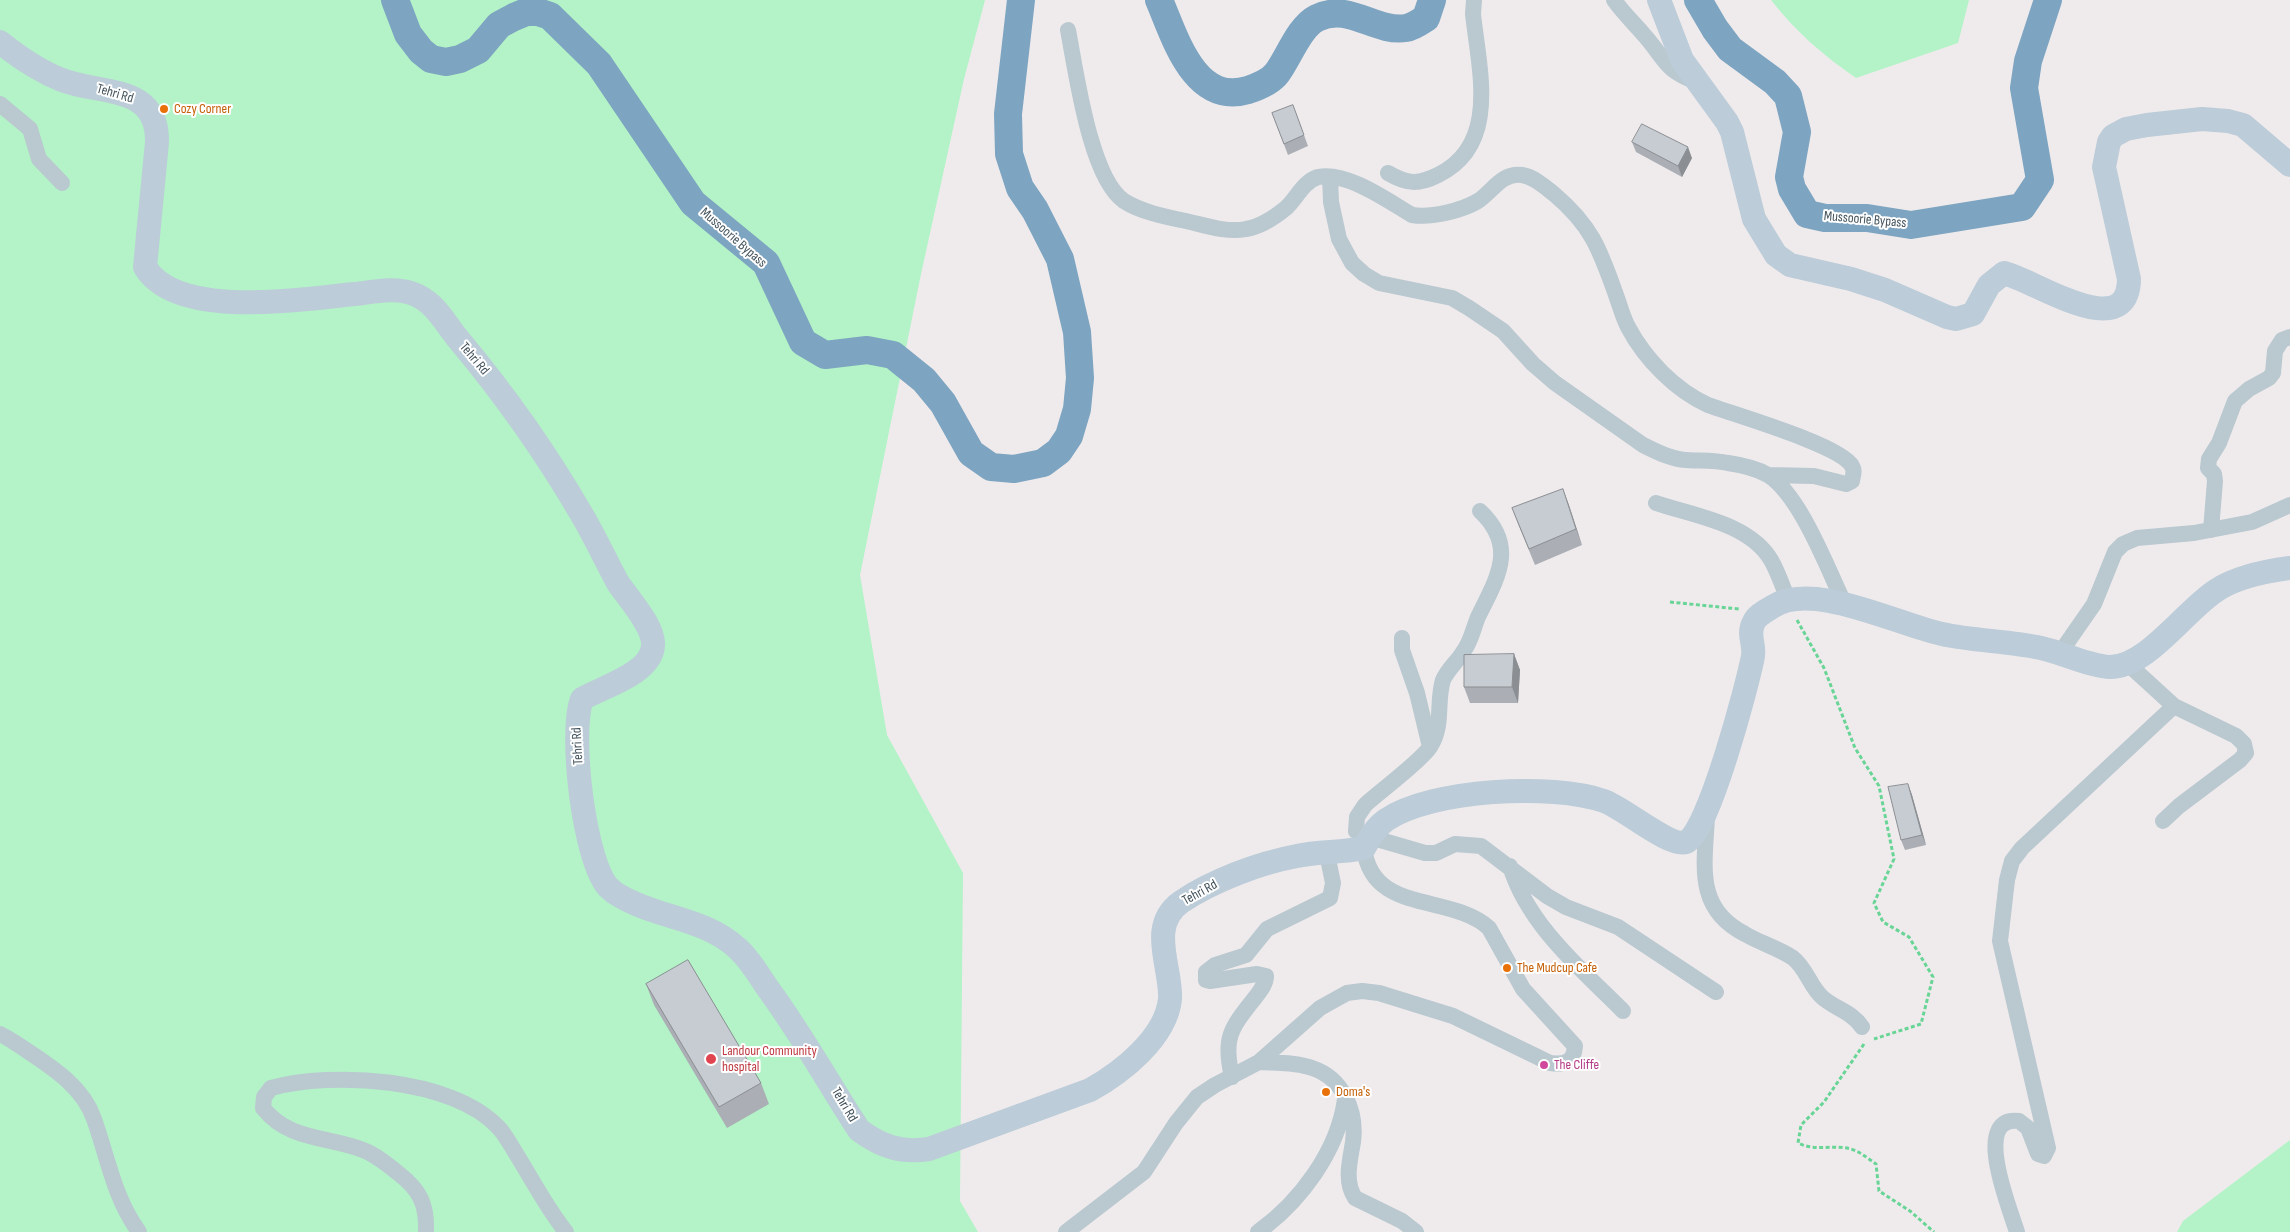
<!DOCTYPE html>
<html>
<head>
<meta charset="utf-8">
<style>
	body { margin:0 }
	canvas { display:block; background:#efebec }
</style>
</head>
<body>
<canvas width="2290" height="1232"></canvas>
<script>
const c = document.querySelector('canvas').getContext('2d');
c.lineJoin = 'round';
function fill(path, color) {
  c.fillStyle = color;
  c.fill(path, 'evenodd');
}
function strokePath(path, color, width, dash) {
  c.strokeStyle = color;
  c.lineWidth = width;
  c.lineCap = dash ? 'butt' : 'round';
  c.setLineDash(dash || []);
  c.stroke(path);
}
function drawText(font, color, halo, rows, align = 'center') {
  c.font = font + ' "Sofia Sans Condensed",sans-serif';
  c.lineWidth = 4;
  c.setLineDash([]);
  c.textBaseline = 'middle';
  c.strokeStyle = halo;
  c.fillStyle = color;
  for (const [text, x, y, turn = 0] of rows) {
    c.save();
    c.translate(x, y);
    c.rotate((+turn || 0) * Math.PI / 180);
    c.textAlign = isNaN(turn) ? turn : align;
    if (halo) c.strokeText(text, 0, 0);
    c.fillText(text, 0, 0);
    c.restore();
  }
}
fill(new Path2D(`
	M0,0h985l-21,79 -43,195 -61,301 27,160 76,138 -3,328 18,31h-978z
	M1771,0h198l-11,43 -102,35c-32,-22 -61,-47 -85,-78z
	M2290,1140v92h-113l6,-11z`), '#b3f3c7');
strokePath(new Path2D(`
	M1670,602l69,7
	M1797,620l27,48 31,80 24,38 15,73 -20,44 9,19 26,15 24,40 -12,47 -47,15
	M1864,1044l-40,58 -23,23 -3,18c20,10 39,-1 58,8 7,3 14,9 20,13l3,27 31,20 24,21`), '#68d596', 3, [4, 2.5]);
strokePath(new Path2D(`
	M1614,0c9,13 21,24 31,36 21,24 19,34 52,46
	M1068,30c8,41 22,148 56,171 17,11 42,16 62,20 18,4 41,12 60,8 13,-2 29,-12 40,-21 10,-9 18,-27 32,-31 29,-6 70,24 94,38 19,3 49,-4 66,-14 14,-9 24,-29 44,-26 12,2 22,11 32,19 38,32 46,56 62,101 4,11 7,23 12,32 17,32 47,63 80,78 27,10 132,40 144,61 3,5 1,9 0,15l-6,3 -32,-8 -46,-1
	M0,104l30,25 9,30 23,24
	M1388,173c19,11 30,12 50,2 62,-30 41,-105 35,-161l1,-14
	M1330,177l1,25 8,37 13,24 12,11 15,9 73,15 17,10 34,23 30,33 22,19 88,62c14,7 28,14 43,15 14,1 28,0 42,3 14,2 28,5 40,12 33,21 60,95 77,130
	M1656,503c38,13 93,20 115,57 7,12 12,27 17,40
	M1480,511c38,36 17,67 -2,106 -5,12 -7,25 -15,35 -6,10 -15,17 -20,28 -7,22 1,46 -13,67 -10,15 -50,44 -65,58l-8,12 -1,14 14,6 55,16h11l19,-9 26,2 66,50 19,11 52,20 98,65
	M2211,530l4,-49 -1,-7 -6,-6 1,-9 10,-16 16,-42 14,-12 20,-11 4,-5 2,-22 7,-11 8,-3
	M1402,638v12l15,43 13,54
	M2060,653l34,-49 21,-52 8,-8 14,-6 57,-5 58,-11 38,-17
	M2128,664l46,42 62,30 8,8 2,9 -6,7 -61,46 -16,15
	M1707,816c-2,48 -13,92 38,118 15,9 33,14 48,24 14,11 17,29 30,40 13,11 29,14 39,29
	M1510,866c18,59 71,103 113,145
	M0,1034c9,4 18,11 26,16 27,18 57,37 68,69 14,39 20,79 45,113
	M1259,1062c17,1 37,0 53,6 31,10 45,43 41,74 -3,19 -9,39 2,56l47,23 14,11
	M1232,1077c-9,-38 -2,-48 22,-78 5,-7 12,-14 12,-23l-9,-2 -47,7 -4,-1v-8l9,-7 31,-10 21,-26 63,-31 3,-15 -6,-29
	M426,1232c1,-28 -6,-42 -28,-59 -11,-9 -22,-18 -35,-23 -36,-14 -74,-9 -100,-42l1,-11 7,-9c61,-17 181,-10 227,39 7,7 12,17 17,25 17,27 31,55 51,80
	M1066,1232l78,-60 32,-49 21,-26 18,-12 44,-23 61,-54 27,-15 15,-2 17,2 74,23 97,47c15,2 24,-1 25,-17l-52,-57 -34,-61c-39,-35 -117,-13 -125,-80
	M1258,1232c42,-30 80,-81 87,-133
	M2017,1232c-7,-23 -46,-117 2,-111l9,7 10,26 6,2 4,-8 -48,-207 7,-61 5,-19 10,-13 152,-142`), '#bac8d0', 16);
strokePath(new Path2D(`
	M1659,0l23,60 45,62 5,10 22,87 22,36 14,10 61,14 34,11 62,27 9,2 17,-5 16,-29 15,-12c32,8 124,72 125,6l-25,-112 5,-25 4,-6 13,-7 21,-4 55,-6 26,2 15,4 47,40
	M0,42c20,16 39,29 62,38 39,15 96,4 95,62l-12,125c32,53 156,32 210,27 18,-2 39,-7 56,-1 24,8 33,29 48,47 46,55 87,113 123,175 13,22 24,46 36,68 10,15 37,44 35,63 -2,28 -51,41 -71,53 -13,34 2,161 26,188 3,3 8,7 12,9 37,22 85,22 117,52 13,11 22,28 32,42 33,45 60,94 90,140 23,17 42,23 70,19l161,-59c31,-17 76,-52 80,-91 2,-31 -23,-73 11,-97 31,-21 78,-39 116,-46 23,-5 43,-3 67,-8 6,-11 12,-21 22,-28 46,-31 166,-37 218,-19 20,7 66,47 82,41 22,-8 62,-159 67,-186 2,-12 -6,-22 1,-34 3,-7 12,-11 18,-15 40,-27 126,18 170,27 32,7 67,7 99,14 23,5 44,17 68,19 38,1 77,-58 108,-77 20,-13 50,-19 73,-22`), '#bcccd8', 24);
strokePath(new Path2D(`
	M395,0l13,34 13,17 10,8 15,3 14,-3 18,-9 21,-25 15,-8 12,-5h12l12,4 49,48 94,139 73,60 37,79 22,13 42,-5 26,5 31,25 19,23 28,50 20,14 23,2 29,-6 16,-12 10,-15 8,-27 3,-31 -3,-46 -17,-73 -25,-49 -15,-22 -11,-34 -1,-40 13,-114
	M1159,0c16,37 35,106 89,90 9,-3 23,-9 29,-17 12,-16 22,-46 40,-55 32,-16 58,15 89,10 7,-1 14,-6 20,-10l6,-18
	M1698,0l17,29 15,20 45,33 13,14 9,36 -8,45 3,12 15,25 18,4h42l44,7 111,-18 18,-27 -16,-92 4,-27 20,-61`), '#7da4c1', 28);
fill(new Path2D(`
	M1293,105l15,41 -20,9 -16,-42z
	M1632,142l60,16 -10,19 -46,-25z
	M1563,489l19,56 -47,20 -17,-41 -6,-16z
	M1514,654l6,16 -2,33h-48l-6,-16z
	M1908,784l4,11 14,50 -21,5 -4,-10z
	M646,984l115,99 8,21 -42,24 -73,-123z`), '#abafb5');
fill(new Path2D(`
	M1688,147l4,11 -10,19 -4,-11z
	M1563,489l6,16 13,40 -6,-16z
	M1514,654l6,16 -2,33 -6,-16z
	M1908,784l4,11 14,50 -4,-10z`), '#8b8f93');
const building = new Path2D(`
	M1293,105l11,30 -20,9 -12,-31z
	M1642,124l46,23 -10,19 -46,-24z
	M1563,489l13,40 -47,20 -17,-41z
	M1514,654l-2,33h-48v-32z
	M1908,784l14,51 -21,5 -13,-53z
	M688,960l73,123 -42,24 -73,-123z`);
fill(building, '#c7ccd2');
strokePath(building, '#8b8f93', 1);
for (const [x, y, r, color] of [
	[164,109,5,"#e8710a"],
	[1507,968,5,"#e8710a"],
	[711,1059,6,"#e0444e"],
	[1544,1065,5,"#d1479c"],
	[1326,1092,5,"#e8710a"]
]) {
  const dot = new Path2D();
  dot.arc(x, y, r, 0, 2 * Math.PI);
  c.fillStyle = color;
  c.fill(dot);
  strokePath(dot, '#fff', 2);
}
drawText('14px', '#42525b', '#fff', [
	["Tehri Rd",115,94,16],
	["Mussoorie Bypass",1865,220,5],
	["Mussoorie Bypass",733,238,41],
	["Tehri Rd",474,359,50],
	["Tehri Rd",578,746,-93],
	["Tehri Rd",1200,893,-29],
	["Tehri Rd",844,1105,59]
]);
drawText('14px', '#c56008', '#fff', [
	["Cozy Corner",174,109],
	["The Mudcup Cafe",1517,968],
	["Doma's",1336,1092]
], 'left');
drawText('14px', '#be3a42', '#fff', [
	["Landour Community",722,1051],
	["hospital",722,1067]
], 'left');
drawText('14px', '#b23c85', '#fff', [
	["The Cliffe",1554,1065]
], 'left');
</script>
</body>
</html>
